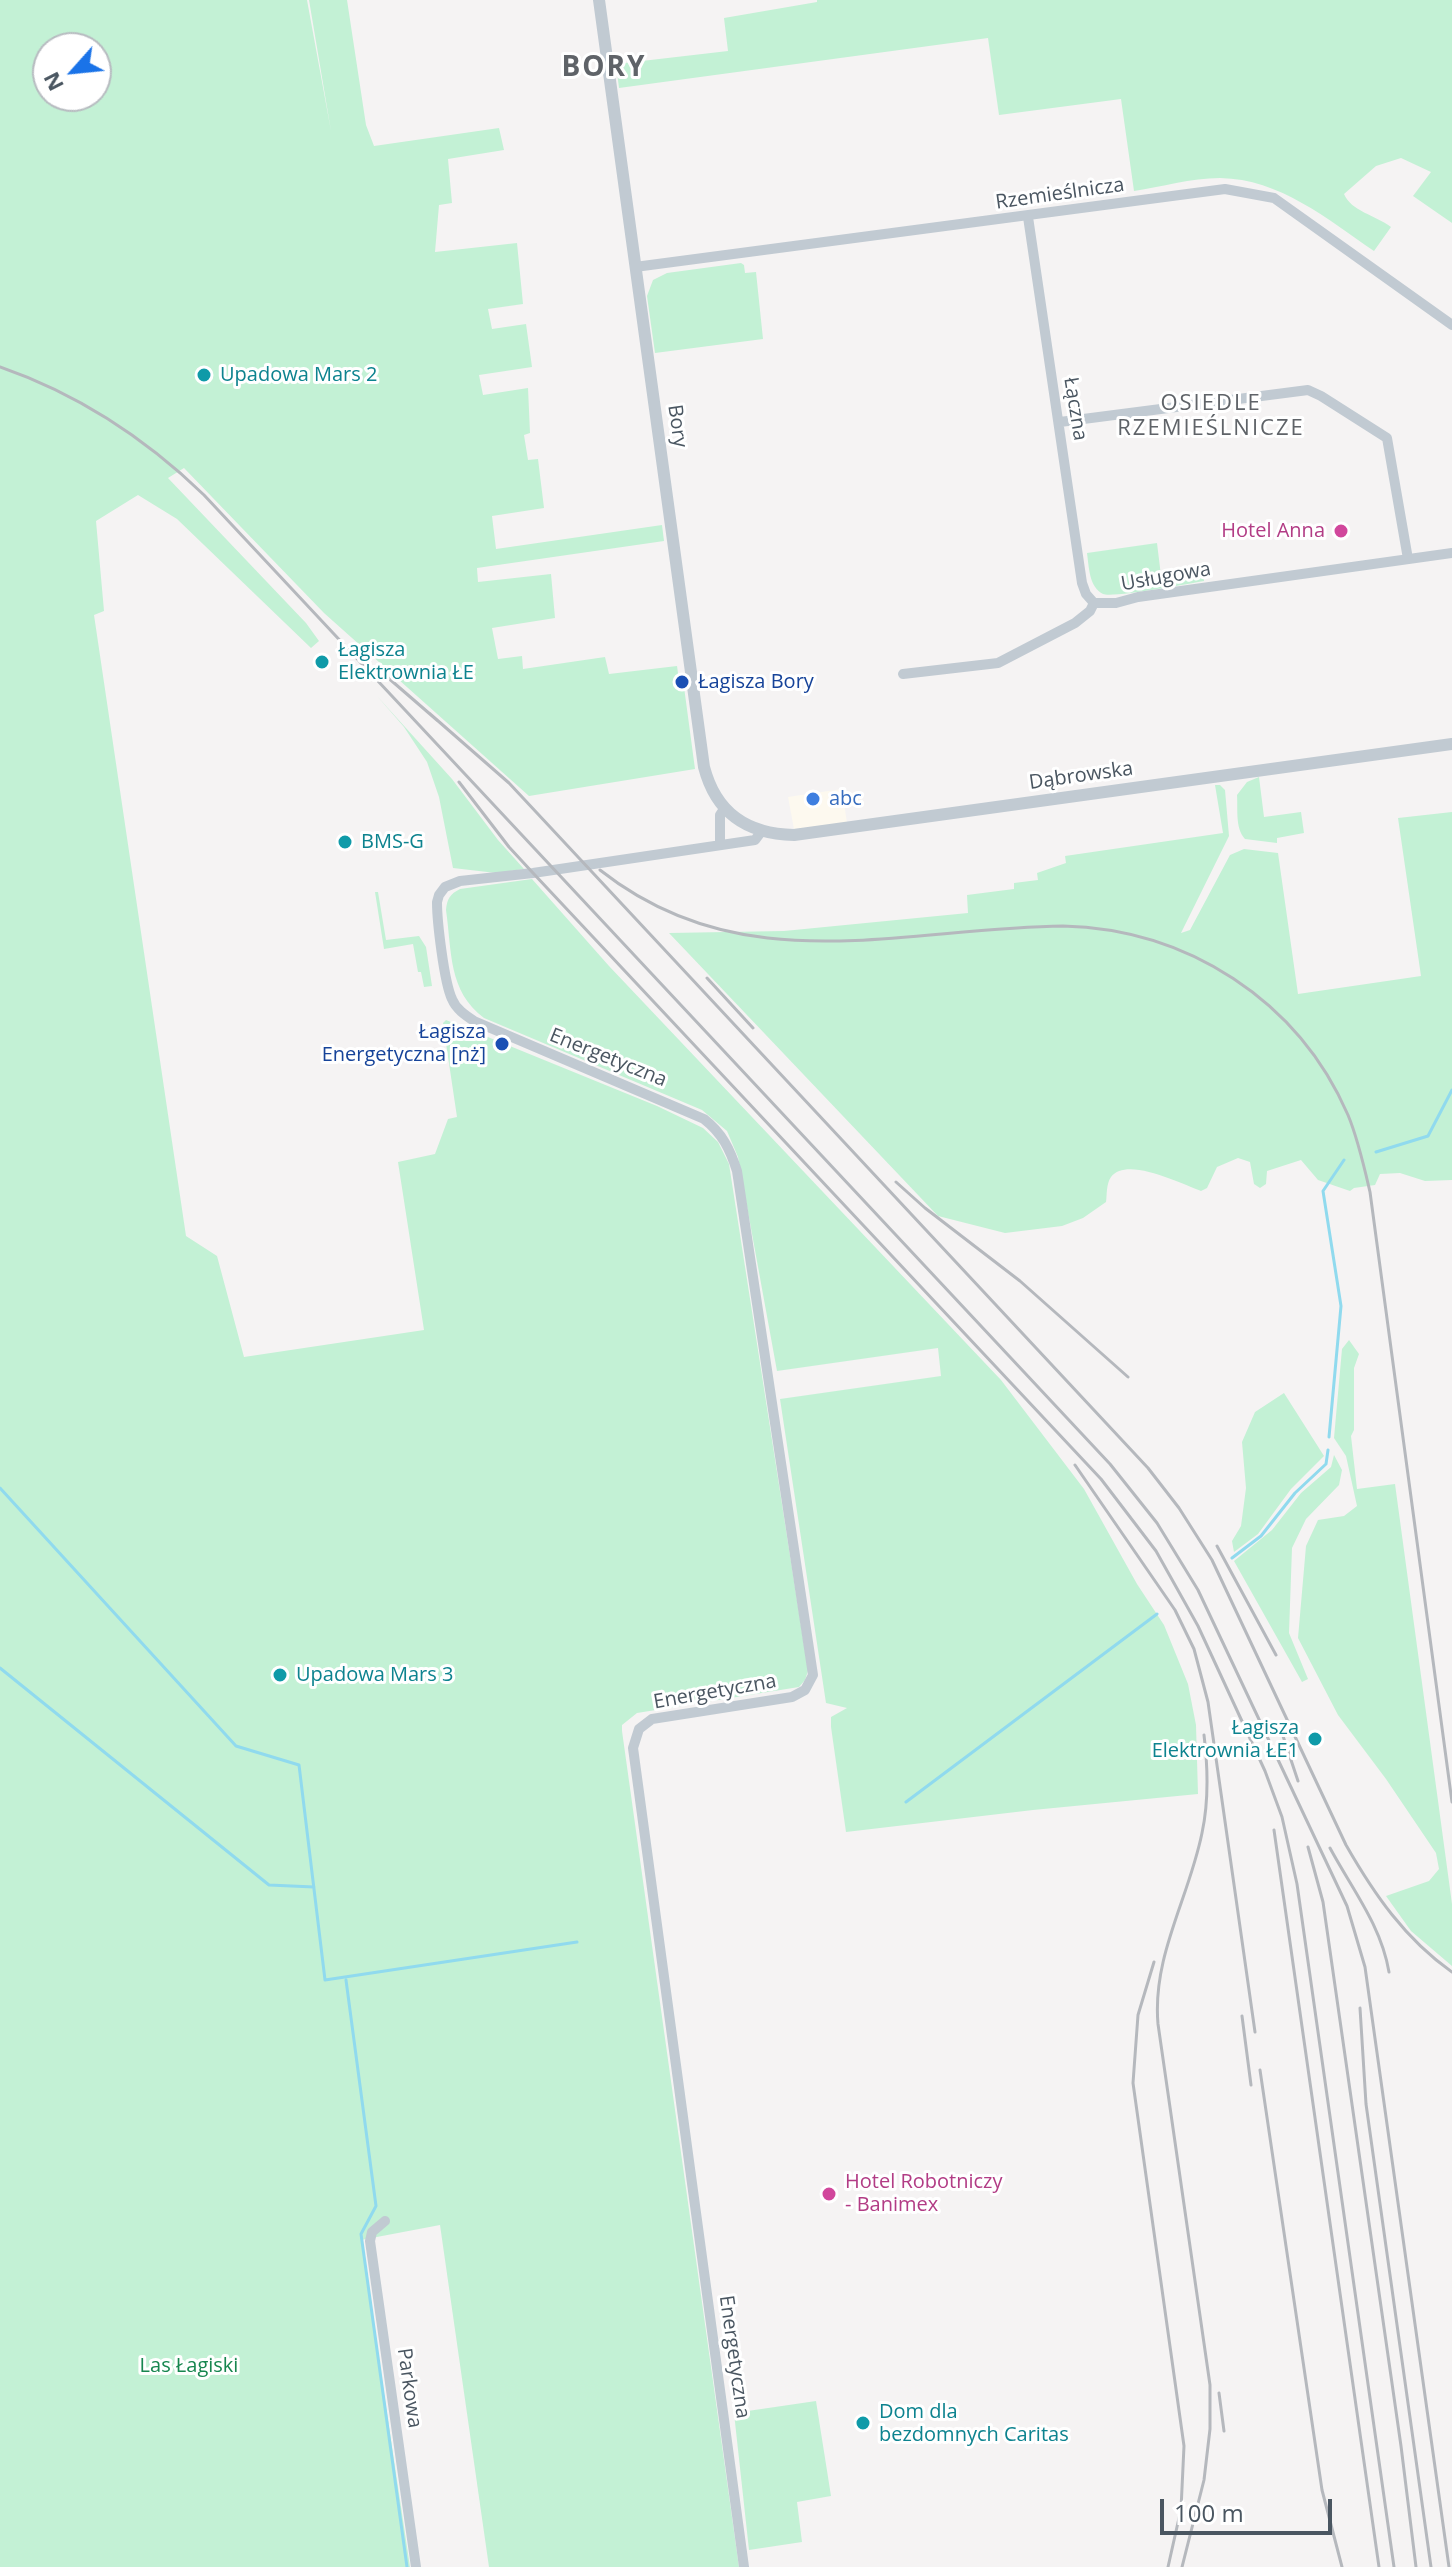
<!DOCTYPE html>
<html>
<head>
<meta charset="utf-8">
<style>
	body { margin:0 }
	#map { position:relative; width:1452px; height:2567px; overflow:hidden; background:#f5f3f3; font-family:"Open Sans",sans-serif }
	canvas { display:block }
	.north { position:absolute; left:32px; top:32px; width:80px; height:80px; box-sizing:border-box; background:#fff; border:2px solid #b7bbc0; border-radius:50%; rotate:243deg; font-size:22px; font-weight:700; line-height:32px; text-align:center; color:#4a5661 }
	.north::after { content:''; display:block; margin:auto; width:28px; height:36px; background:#1a73e8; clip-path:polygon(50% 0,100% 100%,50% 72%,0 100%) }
	.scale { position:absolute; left:1160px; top:2499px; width:172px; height:36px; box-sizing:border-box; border:4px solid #4a5661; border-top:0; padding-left:10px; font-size:24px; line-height:28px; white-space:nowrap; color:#4a5661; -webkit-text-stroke:6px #fff; paint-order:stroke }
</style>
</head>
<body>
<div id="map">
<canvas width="1452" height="2567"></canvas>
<div class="north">N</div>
<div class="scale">100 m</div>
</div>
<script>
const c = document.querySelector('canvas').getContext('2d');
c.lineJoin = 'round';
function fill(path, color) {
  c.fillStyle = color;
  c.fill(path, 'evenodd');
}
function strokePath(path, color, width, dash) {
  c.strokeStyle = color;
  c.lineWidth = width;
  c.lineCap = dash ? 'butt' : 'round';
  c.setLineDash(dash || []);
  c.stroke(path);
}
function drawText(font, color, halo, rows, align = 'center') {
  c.font = font + ' "Open Sans",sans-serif';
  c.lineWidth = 6;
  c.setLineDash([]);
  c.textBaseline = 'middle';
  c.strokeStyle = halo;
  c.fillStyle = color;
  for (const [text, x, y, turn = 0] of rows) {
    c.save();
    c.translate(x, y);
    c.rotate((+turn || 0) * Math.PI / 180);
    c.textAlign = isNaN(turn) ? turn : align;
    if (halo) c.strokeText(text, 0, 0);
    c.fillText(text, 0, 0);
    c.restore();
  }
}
fill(new Path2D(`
	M842,789l5,34 -53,6 -6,-32z`), '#fdf9ef');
fill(new Path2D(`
	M0,0h307l24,131 -22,-131h38l19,125 8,21 125,-18 5,22 -56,9 4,44 -13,2 -4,47 82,-9 6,61 -35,5 4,20 34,-5 6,43 -53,8 4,20 45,-7 2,45 -6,2 4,25 10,-1 6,49 -52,8 4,33 166,-24 2,16 -187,27 1,14 73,-8 4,44 -63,10 6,31 24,-3 1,13 82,-12 4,17 68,-8 3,21h4l11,82 -166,27 -205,-183 -140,-145 -16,10 138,145 13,18 -8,7 -134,-129 -39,-24 -42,26 8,90 -10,4 92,621 31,20 27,101 180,-27 -26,-168 37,-8 13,-35 9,-2 -14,-94 3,-3 211,86 46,22 15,14 11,22 79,507 -3,9 -6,7 -162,26 -15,12v6l117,836h-250l-49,-342 -79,15 49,327h-410zM48,48h48v48h-48z
	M817,0h635v223l-39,-27 18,-24 -30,-14 -25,8 -32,28c7,17 31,21 47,33l-17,24c-47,-32 -94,-72 -154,-73 -29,0 -59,9 -86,13l-13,-92 -122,16 -11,-77 -369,50 -3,-24 112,-13 -4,-33 93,-16z
	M741,263l3,2 1,8 11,-1 7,67 -108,14 -8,-57 6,-16 14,-7z
	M1157,543l5,41 42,-7v4c-16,3 -92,17 -101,13 -14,-7 -14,-27 -16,-41z
	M377,696l75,83 46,61 26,29 -28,4 -43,-5 -14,-71 -12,-35 -23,-35z
	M1259,777l5,40 37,-5 3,21 -27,5v5l-32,-4c-10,-11 -7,-30 -8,-44l10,-13z
	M1215,785h5l5,5 4,46 -48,97 9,-3 40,-75 14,-6 34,4 20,141 123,-18 -23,-158 54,-6v368l-27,1 -25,-8 -20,1 -5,11 -21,3 -4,3 -32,-11 -17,-20 -34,11 -1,13 -6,4 -6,-4 -4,-22 -12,-4 -21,9 -10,21 -6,3c-20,-7 -74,-35 -90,-14 -5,7 -4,18 -5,25l-23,16 -21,8 -57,7 -67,-17 -269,-283 115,-2 184,-18 -1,-18 47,-6v-6l24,-3 -1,-7 29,-10 -1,-7 158,-23z
	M532,879l77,87 392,414 83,109 53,95 27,41 24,59 8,41 2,69 -165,16 -187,22 -15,-105v-10l16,-9 -21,-5 -46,-304 161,-23 -3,-28 -161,23 -39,-214 -11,-26 -25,-21 -218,-92c-36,-27 -32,-66 -38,-108 1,-11 4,-16 14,-21z
	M375,892h3l8,48 33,-4 7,11 6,39 -8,1 -3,-15h-3l-5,-28 -29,5z
	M1349,1340l10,14 -5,14v62l-3,6 6,53 38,-5 57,420v62l-41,-35 -25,-35 43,-15 10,-12 -3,-16 -50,-74 -48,-64 -40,-77 8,-92 12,-26 26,-4 13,-10 -11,-50 -12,-18 8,-89z
	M1284,1393l40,63 -33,33 -33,45 -24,18 -2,-11 9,-15 5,-38 -4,-46 13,-30z
	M1334,1455l8,15 -3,15 -33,34 -14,29 -3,85 19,46 -6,3 -68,-121 38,-31 29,-37 30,-26z
	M816,2401l15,95 -34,6 5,40 -53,8 -15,-137z`), '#c3f1d5');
strokePath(new Path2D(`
	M1376,1152l52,-16 24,-46
	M1329,1437l12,-131 -18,-115 21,-31
	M0,1488l236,258 63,19 26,215 252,-38
	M1232,1558l29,-22 34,-43 31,-29 2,-14
	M0,1668l269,217 45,2
	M906,1802l251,-188
	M346,1980l30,226 -15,28 46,333`), '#90daee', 3);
strokePath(new Path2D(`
	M1028,217l54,366 4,11 8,9
	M635,267l590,-78 49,9 178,127
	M1060,422l248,-32 13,6 66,42 21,121
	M903,674l95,-11 77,-40 15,-12 4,-8h22l22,-6 314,-44
	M720,844v-29l4,-6
	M385,2221l-13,11 -2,9 46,326
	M744,2567l-111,-819 6,-19 13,-10 140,-22 13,-7 8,-15 -76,-504c-7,-22 -15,-38 -33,-52l-230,-98c-9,-6 -18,-12 -22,-22 -8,-17 -15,-78 -15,-97l2,-7 6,-8 15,-6 73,-8 222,-33 6,-8`), '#c1cad2', 10);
strokePath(new Path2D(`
	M599,0l105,767c12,46 43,67 90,68l658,-91`), '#c1cad2', 12);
strokePath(new Path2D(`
	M0,367c78,27 145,71 204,128l906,969 47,59 41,67 149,316 18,61 84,600
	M386,676l52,45
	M429,713l80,70 639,685 31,40 33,52 134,285c28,49 59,94 106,127
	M459,782l50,65 24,26 568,606 55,72 42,75 67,145 17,46 15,67 97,683
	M600,870c143,113 299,58 463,56 124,3 235,74 285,189 10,24 16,51 22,77l82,610
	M707,978l46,50
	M896,1182l29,26 95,73 108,96
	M1075,1465l100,145 19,39 14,53 47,330
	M1217,1546l59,109
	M1279,1724l19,57
	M1274,1830l105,737
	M1308,1847l15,55 78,544 15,121
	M1330,1848c22,41 51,77 59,124
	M1154,1962l-16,53 -5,68 51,363 -3,63 -13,58
	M1360,2008l6,96 65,463
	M1242,2016l9,69
	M1260,2070l62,420 20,77
	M1219,2393l5,38
	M1182,2567l22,-87 6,-51v-44l-52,-361c-6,-68 31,-126 44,-191 7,-32 6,-65 2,-98`), '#b5b8bd', 3);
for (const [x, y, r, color] of [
	[204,375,8,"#0f9aa8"],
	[1341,531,8,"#d1479c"],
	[322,662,8,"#0f9aa8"],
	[682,682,8,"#1a4fb4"],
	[813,799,8,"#3f7fe0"],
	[345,842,8,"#0f9aa8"],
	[502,1044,8,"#1a4fb4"],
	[280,1675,8,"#0f9aa8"],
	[1315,1739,8,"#0f9aa8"],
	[829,2194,8,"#d1479c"],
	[863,2423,8,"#0f9aa8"]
]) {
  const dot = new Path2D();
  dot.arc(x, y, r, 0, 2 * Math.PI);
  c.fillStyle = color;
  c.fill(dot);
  strokePath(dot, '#fff', 3);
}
drawText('20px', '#4a5661', '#fff', [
	["Rzemieślnicza",1060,194,-8],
	["Łączna",1075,409,81],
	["Bory",677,426,82],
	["Usługowa",1166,577,-10],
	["Dąbrowska",1081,776,-8],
	["Energetyczna",608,1058,22],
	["Energetyczna",715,1692,-10],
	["Energetyczna",734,2357,82],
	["Parkowa",409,2388,82]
]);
drawText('20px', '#0d838f', '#fff', [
	["Upadowa Mars 2",220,375],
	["Łagisza",338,650],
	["Elektrownia ŁE",338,673],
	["BMS-G",361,842],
	["Upadowa Mars 3",296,1675],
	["Łagisza",1299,1728,"right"],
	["Elektrownia ŁE1",1299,1751,"right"],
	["Dom dla",879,2412],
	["bezdomnych Caritas",879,2435]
], 'left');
drawText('20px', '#b23c85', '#fff', [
	["Hotel Anna",1325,531],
	["Hotel Robotniczy",845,2182,"left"],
	["- Banimex",845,2205,"left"]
], 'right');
drawText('20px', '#164399', '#fff', [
	["Łagisza Bory",698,682],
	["Łagisza",486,1032,"right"],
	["Energetyczna [nż]",486,1055,"right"]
], 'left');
drawText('20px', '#366cbe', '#fff', [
	["abc",829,799]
], 'left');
drawText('20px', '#17864f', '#fff', [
	["Las Łagiski",189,2366]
]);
c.letterSpacing = '2px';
drawText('22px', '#5f6368', '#fff', [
	["OSIEDLE",1211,404],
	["RZEMIEŚLNICZE",1211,429]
]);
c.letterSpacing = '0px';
c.letterSpacing = '2px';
drawText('bold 28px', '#5f6368', '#fff', [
	["BORY",604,68]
]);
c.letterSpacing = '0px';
</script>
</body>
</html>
